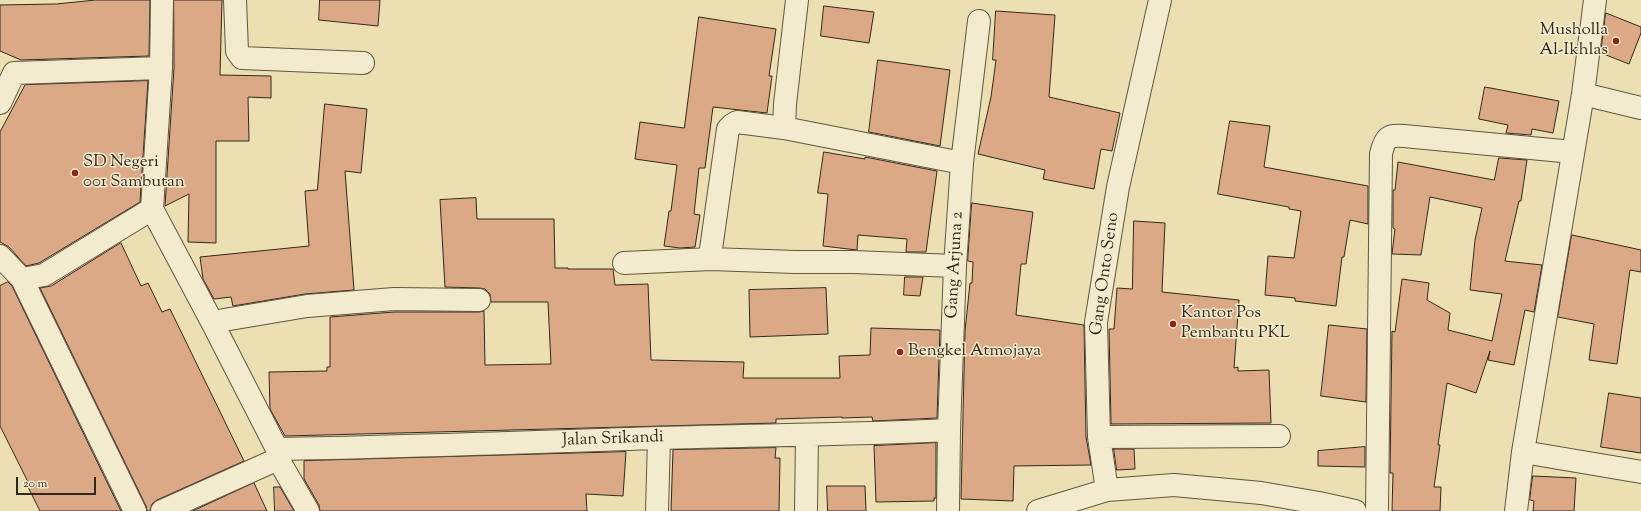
<!DOCTYPE html>
<html>
<head>
<meta charset="utf-8">
<style>
	body { margin:0 }
	#map { position:relative; width:1641px; height:511px; overflow:hidden; background:#ece0b3; font-family:"Sorts Mill Goudy",serif }
	canvas { display:block }
	.scale { position:absolute; left:16px; top:477px; width:80px; height:18px; box-sizing:border-box; border:2px solid #30281e; border-top:0; padding-left:5px; font-size:12px; line-height:14px; white-space:nowrap; color:#30281e; -webkit-text-stroke:3px #f3ebce; paint-order:stroke }
</style>
</head>
<body>
<div id="map">
<canvas width="1641" height="511"></canvas>
<div class="scale">20 m</div>
</div>
<script>
const c = document.querySelector('canvas').getContext('2d');
c.lineJoin = 'round';
function fill(path, color) {
  c.fillStyle = color;
  c.fill(path, 'evenodd');
}
function strokePath(path, color, width, dash) {
  c.strokeStyle = color;
  c.lineWidth = width;
  c.lineCap = dash ? 'butt' : 'round';
  c.setLineDash(dash || []);
  c.stroke(path);
}
function drawText(font, color, halo, rows, align = 'center') {
  c.font = font + ' "Sorts Mill Goudy",serif';
  c.lineWidth = 3;
  c.setLineDash([]);
  c.textBaseline = 'middle';
  c.strokeStyle = halo;
  c.fillStyle = color;
  for (const [text, x, y, turn = 0] of rows) {
    c.save();
    c.translate(x, y);
    c.rotate((+turn || 0) * Math.PI / 180);
    c.textAlign = isNaN(turn) ? turn : align;
    if (halo) c.strokeText(text, 0, 0);
    c.fillText(text, 0, 0);
    c.restore();
  }
}
const building = new Path2D(`
	M96,0h54l-1,56 -128,4 -21,-9v-46l56,-1z
	M174,0h48l-2,75 51,1v22l-23,-1 1,44h-33v102l-28,-1 1,-48 -24,12 9,-138z
	M320,0h60l-2,26 -59,-6z
	M824,6l50,6 -5,31 -48,-7z
	M996,11l59,4 -6,82 71,16 -8,38 -11,-2 -7,40 -51,-10 2,-9 -67,-16 13,-57 5,-37h-3z
	M1606,13l35,14v6l-12,31 -28,-11z
	M699,17l77,12 -7,47h3l-5,37 -54,-6 -8,61h-6l-5,46 6,1 -5,32 -15,1 -16,-2 5,-35h2l6,-46 -42,-6 5,-37 44,6z
	M878,60l72,10 -10,76 -71,-14z
	M148,81l-8,121 -101,61 -13,3 -17,-19 -9,-5v-110l25,-47z
	M1485,87l74,14 -6,32 -21,-4 -1,6 -25,-2 2,-8 -29,-6z
	M325,104l42,5 -6,64 -16,-2 9,119 -49,4 -72,12 -2,-9 -17,2 -11,-20 -3,-22 109,-11 -4,-55 12,-1z
	M1230,121l40,5 -6,41 104,19v38l-18,-4 -6,37h-2l-6,49 -41,-5v-3l-30,-3 3,-39 26,2 7,-47 -12,-2v-2l-71,-13z
	M824,152l41,7v-2l72,14 -11,81h-20l1,-13 -49,-4 -1,15 -34,-4 5,-52 -10,-1z
	M1499,158l28,2 -6,41h-2l-14,60 37,4 -8,47 -9,-2 -11,55 -26,-5 2,-9 -14,42 -29,-10 -9,62h2l-6,42h7l-1,24h-48l1,-38h-3l2,-142 3,1 7,-53 27,4 -2,17 23,13 -2,17 44,11 10,-47 -32,-4 5,-50 7,-32 -52,-11 -9,58 -29,-1 3,-25 -2,-1v-38h2l3,-28 96,18z
	M476,198l1,21h77l1,49h13v1h45l2,16 33,-1 3,76 93,2 -1,16h97l-1,-22 31,-1 1,-27 69,2 -3,88 -64,3 -1,-4 -30,1v-1l-66,2v4l-491,13 -15,-27 -1,-37 58,-1v-4h3v-50l64,-5h85l5,-1 1,54 66,-1 -3,-62h-57l-1,-8 -5,-5 -6,-1 -34,-1 -5,-87z
	M972,203l61,9 -7,52h-5l-5,51 68,10 2,112 5,28 -77,1 -1,35 -52,-2 4,-168 5,-48h2l1,-21 -5,-1z
	M1134,221l31,2 -3,69 77,8 -5,68 4,-1v4l31,-1 2,53 -160,1 -2,-95h5l3,-41 15,1z
	M1572,235l69,15v22l-11,-2 -13,94 -28,-4 5,-36 -36,-7z
	M121,243l20,43 7,-3 14,29 8,-3 74,152 -87,39 -5,4 -2,7h-3l-1,-5 -106,-218 11,-2z
	M905,277h18l-3,19 -16,-1z
	M8,282l4,4 109,225h-81l-12,-24 2,-1 -30,-60v-140z
	M826,288l2,46 -78,3 -1,-47z
	M1329,325l38,4 -1,73 -45,-6z
	M1609,393l32,5v55l-40,-6z
	M936,443v55h-2v3l-58,1 -2,-56z
	M1365,447v20l-47,-1v-15z
	M776,448l-1,10h5l-1,53h-108l2,-61z
	M1114,449h20l1,20 -18,1z
	M626,452l-3,44 -37,-2 1,17h-267l-1,-6 -15,-26v-18z
	M1533,476l43,2 -2,33h-41l1,-10 -4,-1z
	M254,483l13,28h-74z
	M827,486h38l1,25h-38z
	M274,487h6l14,24h-19z`);
fill(building, '#dba986');
strokePath(building, '#30281e', 1);
const minor = new Path2D(`
	M235,0l2,51 5,7 121,5
	M797,0l-12,104 -1,24 178,35
	M161,68l1,-68
	M1583,94l58,14
	M0,103l14,-30 147,-5 -9,141
	M784,128l-47,-6 -5,3 -4,4 -17,120v10l84,3h58l102,4
	M0,256l22,23 113,232
	M624,263l87,-4
	M22,279l22,-4 108,-66 60,113
	M1099,437l180,-1
	M277,449c127,-2 254,-7 382,-11 96,-3 193,-3 290,-8
	M1523,452l118,20
	M1107,490l-8,-53 -3,-115 22,-135 42,-187
	M162,511l116,-52
	M308,511l-30,-52 -1,-10 -65,-127 95,-16 87,-7 85,1
	M657,511l2,-73
	M806,511l1,-76
	M948,511l1,-81 6,-164 7,-103 17,-142
	M1038,511l69,-21 67,-5 87,8 58,10 36,8
	M1377,511l4,-357c4,-17 7,-19 23,-18l169,16
	M1516,511l7,-59 60,-358 12,-94`);
strokePath(minor, '#5f5643', 24);
strokePath(minor, '#f3ebce', 22);
for (const [x, y, r, color] of [
	[1616,41,4,"#8f2418"],
	[75,173,4,"#8f2418"],
	[1173,324,4,"#8f2418"],
	[900,352,4,"#8f2418"]
]) {
  const dot = new Path2D();
  dot.arc(x, y, r, 0, 2 * Math.PI);
  c.fillStyle = color;
  c.fill(dot);
  strokePath(dot, '#f3ebce', 1.5);
}
drawText('17px', '#30281e', '#f3ebce', [
	["Musholla",1608,31,"right"],
	["Al-Ikhlas",1608,51,"right"],
	["SD Negeri",83,163],
	["001 Sambutan",83,183],
	["Kantor Pos",1181,314],
	["Pembantu PKL",1181,334],
	["Bengkel Atmojaya",908,352]
], 'left');
drawText('17px', '#30281e', '#f3ebce', [
	["Gang Arjuna 2",956,265,-87],
	["Gang Onto Seno",1106,274,-82],
	["Jalan Srikandi",613,440,-2]
]);
</script>
</body>
</html>
